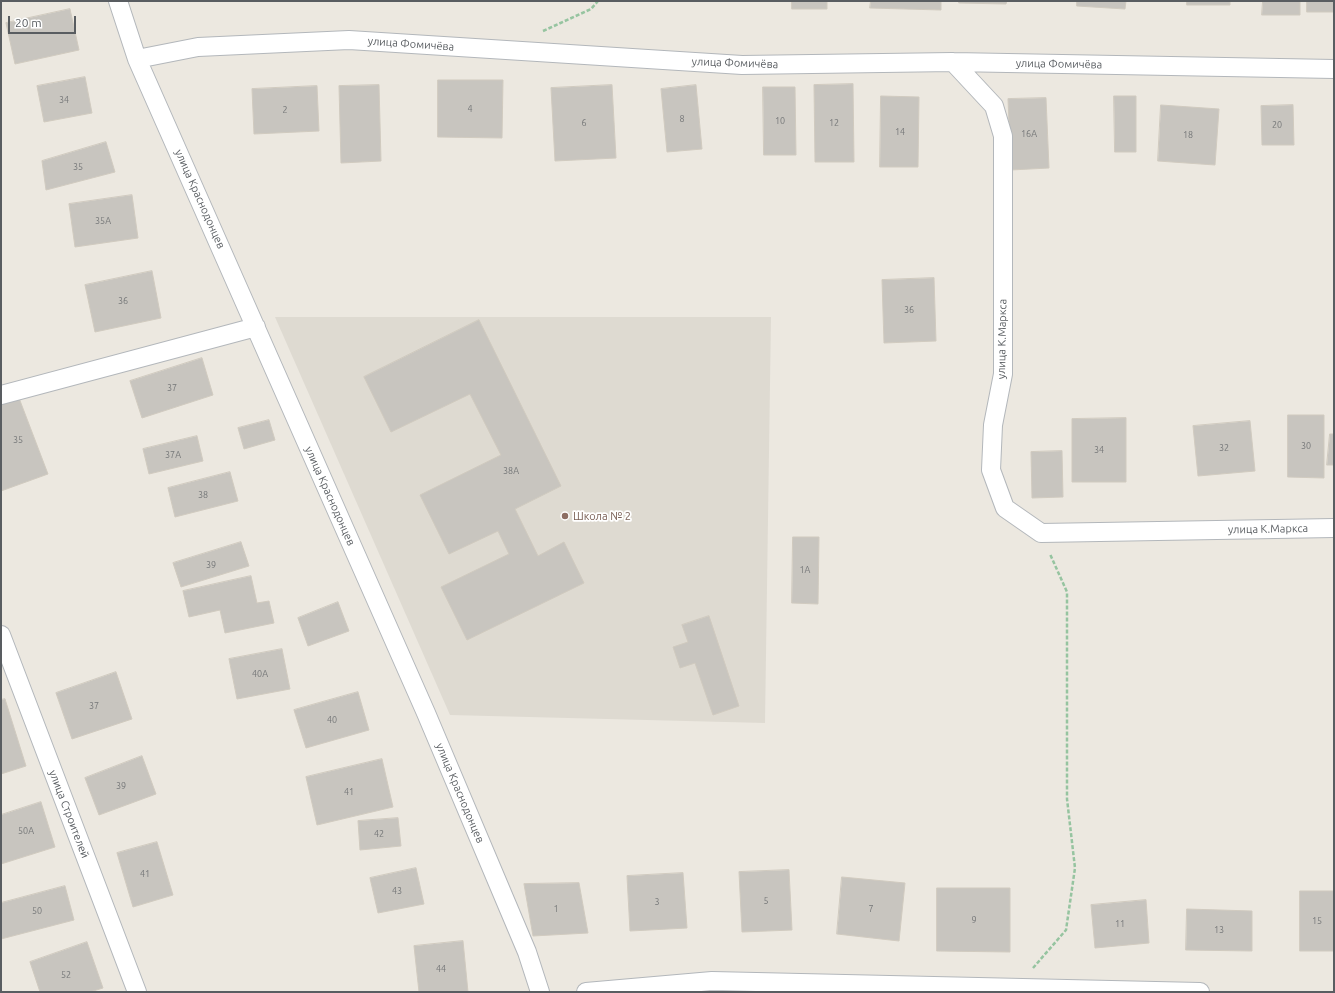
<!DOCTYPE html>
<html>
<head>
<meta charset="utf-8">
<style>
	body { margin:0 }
	#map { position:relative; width:1335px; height:993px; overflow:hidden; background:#ece8e0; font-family:Ubuntu,sans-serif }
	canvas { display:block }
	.frame { position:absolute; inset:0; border:2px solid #595d61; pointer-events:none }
	.scale { position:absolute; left:8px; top:16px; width:68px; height:18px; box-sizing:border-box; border:2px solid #595d61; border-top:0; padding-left:5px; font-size:12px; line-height:14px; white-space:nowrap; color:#595d61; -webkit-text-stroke:3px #fff; paint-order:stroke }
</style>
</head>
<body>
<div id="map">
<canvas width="1335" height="993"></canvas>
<div class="frame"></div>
<div class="scale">20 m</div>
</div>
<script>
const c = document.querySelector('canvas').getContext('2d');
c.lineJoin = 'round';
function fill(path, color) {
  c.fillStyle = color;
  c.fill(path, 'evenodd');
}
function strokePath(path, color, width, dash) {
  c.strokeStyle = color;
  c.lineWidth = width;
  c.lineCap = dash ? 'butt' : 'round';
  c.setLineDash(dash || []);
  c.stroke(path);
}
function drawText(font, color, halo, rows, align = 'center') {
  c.font = font + ' Ubuntu,sans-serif';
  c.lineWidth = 3.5;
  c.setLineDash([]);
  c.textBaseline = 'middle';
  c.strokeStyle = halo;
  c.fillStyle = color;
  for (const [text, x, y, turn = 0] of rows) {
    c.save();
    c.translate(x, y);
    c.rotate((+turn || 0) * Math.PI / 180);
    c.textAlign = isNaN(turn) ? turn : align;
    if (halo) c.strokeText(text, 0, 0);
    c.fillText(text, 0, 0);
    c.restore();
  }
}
fill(new Path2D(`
	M275,317h496l-6,406 -315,-8z`), '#dedad1');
const building = new Path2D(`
	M792,1h35v8h-35z
	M871,1h70v9l-71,-2z
	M959,1h48l-1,3 -47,-1z
	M1077,1h49l-1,8 -48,-3z
	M1187,1h43v4h-43z
	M1263,1h37v14h-38z
	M1307,1h27v11h-27z
	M70,9l9,41 -64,14 -9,-41z
	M85,77l7,36 -48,9 -7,-36z
	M438,80h65l-1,58 -64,-1z
	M853,84l1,78h-39l-1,-77z
	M379,85l2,76 -40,2 -2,-77z
	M612,85l4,73 -61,3 -4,-73z
	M696,85l6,64 -35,3 -6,-63z
	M317,86l2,45 -65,3 -2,-45z
	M763,87h32l1,68h-32z
	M881,96l38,1 -1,70h-38z
	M1114,96h22v56h-21z
	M1046,98l3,70 -38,2 -3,-71z
	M1161,105l58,4 -4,56 -57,-4z
	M1293,105l1,40h-32l-1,-39z
	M106,142l9,30 -69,18 -4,-29z
	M132,195l6,43 -63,9 -6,-43z
	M152,271l9,47 -66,14 -10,-47z
	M934,278l2,63 -52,2 -2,-63z
	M479,320l82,166 -46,23 23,47 26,-14 20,41 -117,57 -26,-53 68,-33 -11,-23 -49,23 -29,-59 81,-40 -31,-61 -79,38 -27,-55z
	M202,358l11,37 -71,23 -12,-37z
	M19,398l29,76 -47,17v-86z
	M1288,415h36v63l-36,-1z
	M1126,418v64h-54v-63z
	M269,420l6,20 -31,9 -6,-21z
	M1250,421l5,50 -57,5 -5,-50z
	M1330,434h4v31h-7z
	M197,436l6,25 -54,13 -6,-25z
	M1062,451l1,46 -31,1 -1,-46z
	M230,472l8,29 -63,16 -7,-29z
	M793,537h26l-1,67 -26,-1z
	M241,542l8,24 -68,21 -8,-24z
	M251,576l6,27 12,-2 5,22 -49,10 -5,-23 -31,7 -6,-26z
	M338,602l11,29 -41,15 -10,-28z
	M709,616l30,90 -26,9 -18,-52 -15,5 -7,-21 15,-5 -6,-17z
	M282,649l8,40 -53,10 -8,-40z
	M116,672l16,47 -60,20 -16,-46z
	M358,692l11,38 -63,18 -12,-38z
	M5,699l21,67 -25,8v-74z
	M142,756l14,38 -57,21 -14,-37z
	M382,759l11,48 -76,18 -11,-48z
	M41,802l14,45 -54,17v-49z
	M398,818l3,28 -41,4 -2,-29z
	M157,842l16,53 -40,12 -16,-54z
	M416,868l8,36 -46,9 -8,-35z
	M789,870l3,60 -50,2 -3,-60z
	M683,873l4,55 -57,3 -3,-55z
	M842,877l63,6 -6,58 -62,-7z
	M579,883l9,50 -55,3 -9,-52z
	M65,886l9,34 -73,19v-36z
	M937,888h73v64l-73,-1z
	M1300,891h34v60h-34z
	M1146,900l3,43 -54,5 -4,-43z
	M1187,909l65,2v40l-66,-1z
	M463,941l5,51h-49l-5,-46z
	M87,942l16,46 -13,4h-50l-10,-30z`);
fill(building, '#c8c5bf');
strokePath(building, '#d0cabf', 1);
const minor = new Path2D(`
	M118,1l19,58 289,654 101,239 13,40
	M137,59l61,-12 151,-7 393,25 211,-3 381,7
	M953,62l41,44 9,30v238l-10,51 -2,45 14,38 36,25 293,-5
	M1,395l255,-68
	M1,635l136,357
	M586,992l126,-11 488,11`);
strokePath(minor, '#b3b7bb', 20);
strokePath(new Path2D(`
	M543,31l48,-22 7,-8
	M1033,968l33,-38 9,-62 -8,-69v-207l-17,-38`), '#96c4a0', 2.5, [4, 2]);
strokePath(minor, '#fff', 18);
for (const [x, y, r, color] of [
	[565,516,4,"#8d6e63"]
]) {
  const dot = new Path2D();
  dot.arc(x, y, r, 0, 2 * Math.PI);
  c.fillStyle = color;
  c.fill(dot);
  strokePath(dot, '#fff', 1.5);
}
drawText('9px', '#757778', null, [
	["34",64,100],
	["4",470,109],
	["2",285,110],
	["8",682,119],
	["10",780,121],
	["6",584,123],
	["12",834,123],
	["20",1277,125],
	["14",900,132],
	["16А",1029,134],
	["18",1188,135],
	["35",78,167],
	["35А",103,221],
	["36",123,301],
	["36",909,310],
	["37",172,388],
	["35",18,440],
	["30",1306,446],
	["32",1224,448],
	["34",1099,450],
	["37А",173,455],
	["38А",511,471],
	["38",203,495],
	["39",211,565],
	["1А",805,570],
	["40А",260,674],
	["37",94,706],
	["40",332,720],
	["39",121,786],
	["41",349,792],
	["50А",26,831],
	["42",379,834],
	["41",145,874],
	["43",397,891],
	["5",766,901],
	["3",657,902],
	["1",556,909],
	["7",871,909],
	["50",37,911],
	["9",974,920],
	["15",1317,921],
	["11",1120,924],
	["13",1219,930],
	["44",441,969],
	["52",66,975]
]);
drawText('11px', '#595d61', '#fff', [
	["улица Фомичёва",411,44,4],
	["улица Фомичёва",735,63,2],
	["улица Фомичёва",1059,64,1],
	["улица Краснодонцев",200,199,66],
	["улица К.Маркса",1002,339,-89],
	["улица Краснодонцев",330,496,66],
	["улица К.Маркса",1268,529,-1],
	["улица Краснодонцев",460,793,67],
	["улица Строителей",69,814,69]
]);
drawText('11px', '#785e54', '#fff', [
	["Школа № 2",573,516]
], 'left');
</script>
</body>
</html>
